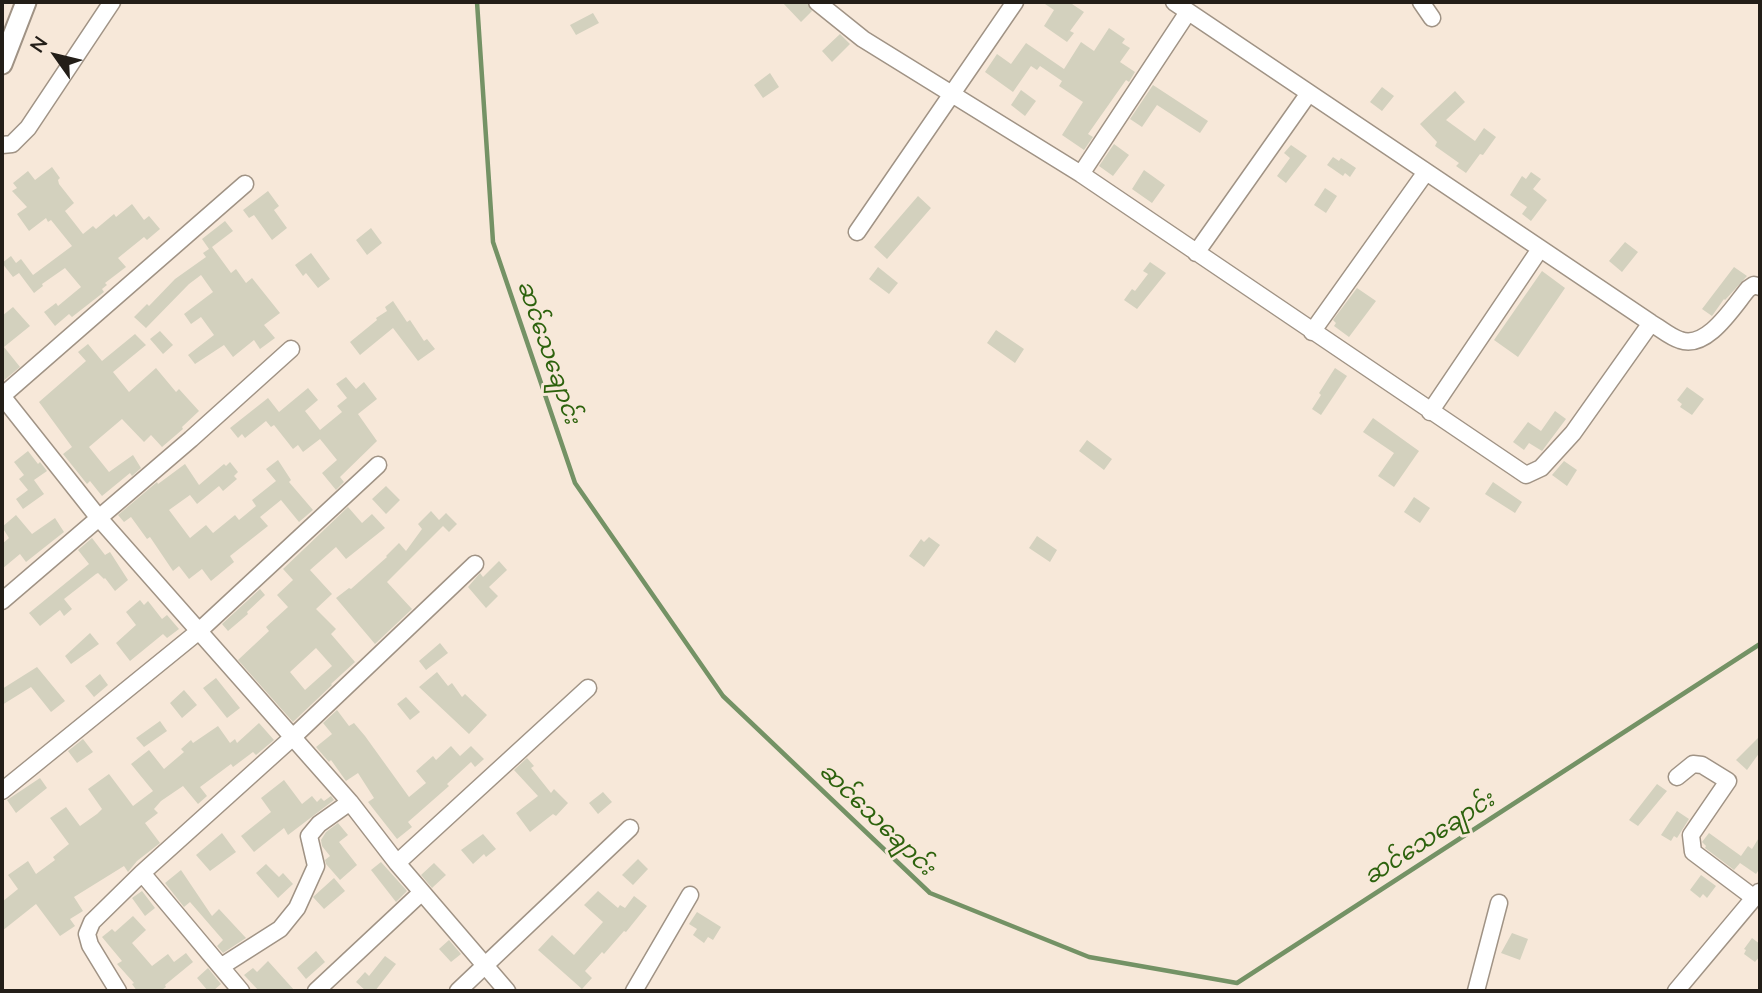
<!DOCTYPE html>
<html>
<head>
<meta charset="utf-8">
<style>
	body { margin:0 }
	#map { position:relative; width:1762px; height:993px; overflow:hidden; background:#f7e8d9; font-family:Lato,sans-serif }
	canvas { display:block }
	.frame { position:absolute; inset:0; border:4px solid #231e18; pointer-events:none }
	.north { position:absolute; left:21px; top:21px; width:70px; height:70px; -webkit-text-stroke:5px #f7e8d9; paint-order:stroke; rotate:304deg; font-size:19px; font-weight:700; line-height:28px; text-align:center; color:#231e18 }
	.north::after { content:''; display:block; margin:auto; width:24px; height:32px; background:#231e18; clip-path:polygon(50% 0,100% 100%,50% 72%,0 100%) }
</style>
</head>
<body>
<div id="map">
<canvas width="1762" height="993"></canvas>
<div class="frame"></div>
<div class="north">N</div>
</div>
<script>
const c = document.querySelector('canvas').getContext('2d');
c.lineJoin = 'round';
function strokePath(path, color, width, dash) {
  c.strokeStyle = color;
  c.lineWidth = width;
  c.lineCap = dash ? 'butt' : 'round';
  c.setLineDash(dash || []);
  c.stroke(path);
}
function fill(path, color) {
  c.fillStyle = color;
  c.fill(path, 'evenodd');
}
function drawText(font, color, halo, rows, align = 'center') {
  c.font = font + ' Lato,"Noto Sans Myanmar",sans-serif';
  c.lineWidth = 6;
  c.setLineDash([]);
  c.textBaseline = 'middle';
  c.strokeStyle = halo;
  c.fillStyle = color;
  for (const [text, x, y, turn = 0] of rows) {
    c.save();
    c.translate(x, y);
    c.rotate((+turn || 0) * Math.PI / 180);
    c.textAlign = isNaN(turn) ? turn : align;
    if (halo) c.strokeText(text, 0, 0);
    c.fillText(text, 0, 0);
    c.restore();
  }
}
strokePath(new Path2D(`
	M477,2l16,240 82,241 148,213 207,197 159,64 148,26 523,-339`), '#749265', 4.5);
fill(new Path2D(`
	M782,2h25l5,9 -11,11z
	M1042,2h27l15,10 -14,19 4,2 -7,9 -23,-16 10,-16z
	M593,13l6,10 -23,12 -6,-10z
	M1109,28l16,11 -3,4 8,5 -10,14 15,10 -6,10 -3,-2 -38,54 5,3 -9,13 -22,-15 21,-33 -24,-16 3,-5 -22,-15 -3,4 -6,-4 -18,26 -28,-20 12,-18 14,10 15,-21 38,26 17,-27 13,9z
	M840,34l10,10 -18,18 -10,-11z
	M770,73l9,14 -16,11 -9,-13z
	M1153,85l55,36 -8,12 -43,-28 -15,22 -12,-8z
	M1382,87l12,9 -12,15 -12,-9z
	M1021,90l15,11 -11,15 -14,-11z
	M1455,91l10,11 -19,18 29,21 9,-13 12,9 -13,18 -3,-1 -14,19 -10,-7 3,-3 -24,-17 2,-4 -17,-18z
	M1114,144l15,11 -16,21 -14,-10z
	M1291,145l16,11 -21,27 -9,-7 13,-18 -6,-5z
	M1333,157l6,4 2,-3 15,10 -6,9 -5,-4 -2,3 -16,-11z
	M52,167l8,11 -2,2 1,4 15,19 -9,8 18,23 10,-8 3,3 18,-15 2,3 16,-13 12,16 5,-4 11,13 -13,11 -3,-3 -26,21 8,9 -21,16 2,2 -5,4 2,3 -32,25 -3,-3 -14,12 -11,-14 12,-9 2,3 23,-19 -16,-19 -23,16 1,2 -9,7 -15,-20 -6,4 -11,-14 9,-7 5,7 5,-4 12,16 39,-29 -21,-26 -3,2 -2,-4 -17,13 -12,-17 10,-7 -15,-16 5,-3 -4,-5 15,-12 7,9z
	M1144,170l21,15 -13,18 -20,-14z
	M1531,172l10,7 -8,10 14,11 -16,21 -9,-7 5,-7 -17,-12 12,-19 4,3z
	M1325,188l12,8 -11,17 -12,-8z
	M268,191l11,15 -5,4 13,18 -15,12 -18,-25 -5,3 -6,-8z
	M918,196l13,12 -44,51 -13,-12z
	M225,221l8,10 -21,16 19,26 5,-4 10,14 6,-5 28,35 -16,12 11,13 -15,11 -6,-9 -21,17 -9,-12 -29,19 -7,-9 26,-20 -13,-18 -10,7 -7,-10 29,-22 -12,-17 -12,9 -43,44 -12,-11 13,-13 2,2 26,-27 31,-22 -3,-4 6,-4 -7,-10z
	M371,228l11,15 -15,12 -11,-15z
	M1625,242l13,10 -16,20 -13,-11z
	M311,253l19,26 -12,9 -12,-15 -3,3 -8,-11z
	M1150,262l16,11 -29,36 -13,-9 8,-11 3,2 13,-17 -5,-3z
	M878,267l20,16 -9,11 -20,-15z
	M1734,267l13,9 -22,24 -1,-1 -12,17 -10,-7z
	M1542,271l23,17 -47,69 -24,-17z
	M1357,288l19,13 -27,36 -15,-11 2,-3 -3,-3z
	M393,301l14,21 3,-2 14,21 3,-2 8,10 -17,12 -25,-33 -33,27 -10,-13 27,-22 -1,-2 11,-7 -2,-4z
	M13,307l17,19 -26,21 16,20 -18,15v-66z
	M996,330l28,19 -9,14 -28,-20z
	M160,331l13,14 -10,9 -13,-15z
	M135,334l11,11 -33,27 16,20 27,-24 20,24 3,-3 20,22 -17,16 1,2 -21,18 -11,-12 -7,7 -22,-23 -33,28 20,25 24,-17 8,13 -9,8 -2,-3 -28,23 -12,-15 -3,3 -24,-30 9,-7 -33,-45 47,-41 -8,-9 10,-8 14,17z
	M1335,368l12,8 -26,39 -9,-6 9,-14 -2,-2z
	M346,377l10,12 8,-7 13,17 -19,15 19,27 -37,36 4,5 -8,8 -14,-17 15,-13 -17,-21 -17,13 -5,-7 -5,4 -19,-24 -3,2 -5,-6 -21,17 -3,-4 -4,4 -8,-10 38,-30 11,14 29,-24 10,12 -13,11 15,19 22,-18 -5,-6 10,-8 -11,-14z
	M1687,387l17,12 -12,16 -12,-8 2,-3 -5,-4z
	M1555,411l11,8 -24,32 -13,-8 -5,7 -11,-8 15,-20 13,9z
	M1373,418l46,33 -25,36 -16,-11 16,-23 -31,-21z
	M1087,440l25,19 -8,11 -25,-19z
	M28,451l10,13 2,-2 7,9 -13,9 10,14 -21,15 -7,-10 12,-9 -9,-11 5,-4 -10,-13z
	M278,460l13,20 -2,2 24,28 -14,12 -18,-22 -21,17 8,9 -38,30 4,6 -23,19 -9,-12 -13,10 -10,-13 -6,5 -23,-34 -3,2 -16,-22 -7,5 -6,-7 39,-33 1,2 27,-20 14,21 25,-21 2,2 4,-4 8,10 -4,4 3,3 -14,12 -4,-5 -22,18 -7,-9 -21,15 21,28 16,-13 7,8 22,-18 4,5 17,-14 -4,-6 24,-19 -10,-12z
	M1564,461l13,9 -10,16 -15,-11z
	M1493,482l29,20 -7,11 -30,-19z
	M386,486l14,14 -14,14 -14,-15z
	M1414,497l16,11 -10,15 -16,-11z
	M348,507l14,16 10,-9 13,14 -39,31 -10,-12 -26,23 22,24 -16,15 20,20 -5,5 24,28 -24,22 1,1 -39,37 -55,-62 31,-29 -3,-4 22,-20 -11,-12 16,-15 -10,-11zM316,648l16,18 -27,24 -15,-18z
	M431,511l8,9 7,-7 11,11 -8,8 -6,-6 -56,56 25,27 -37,35 -39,-46 13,-10 2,1 36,-32 -1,-1 13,-13 7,8 16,-22 -4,-5z
	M16,515l16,19 23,-16 9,14 -38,30 -6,-8 -18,15v-25l7,-6 -7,-11z
	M1037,536l20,14 -7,12 -21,-14z
	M929,537l11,8 -16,22 -15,-11 12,-17 3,3z
	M92,538l13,17 5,-3 18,28 -13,11 -10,-13 -1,1 -6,-6 -2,1 -32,25 8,10 -8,7 -4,-6 -20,16 -11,-13 60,-49 -11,-14z
	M499,561l8,9 -18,17 9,9 -12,12 -18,-21 12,-14 3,4z
	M260,589l5,6 -18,17 1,2 -20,17 -6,-7z
	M140,600l4,5 4,-4 14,18 5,-4 12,14 -12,9 -4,-4 -33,27 -14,-18 20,-18 -10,-13z
	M90,633l9,11 -28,20 -6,-8z
	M440,643l8,10 -22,17 -7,-9z
	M37,667l28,34 -14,11 -20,-25 -29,18v-16z
	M437,672l11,14 4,-3 10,14 3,-3 22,21 -18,19 -50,-47z
	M100,674l8,11 -14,12 -9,-11z
	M216,678l24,30 -13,10 -24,-30z
	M184,690l13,15 -15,13 -12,-15z
	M406,697l14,15 -10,8 -13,-16z
	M337,710l12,16 5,-3 11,13 44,61 17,-14 -10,-12 17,-15 3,4 15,-14 9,10 11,-10 13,13 -9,8 -4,-5 -24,22 2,2 -41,36 4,5 -15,12 -29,-37 6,-4 -16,-25 -12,8 -15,-21 -2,2 -13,-15 16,-13 -9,-11z
	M160,721l7,10 -23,16 -8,-9z
	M259,723l15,17 -18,15 -3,-3 -20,15 -2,-3 -31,23 7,9 -9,8 -15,-18 -22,15 -7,8 4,4 -13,10 15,20 -23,18 -9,11 -4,-6 -50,31 9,14 -13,8 5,7 -15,10 -24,-32 -34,27v-29l16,-13 -10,-14 20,-14 8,13 19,-14 -2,-3 16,-13 -19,-26 16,-11 14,19 17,-12 5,-5 -14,-20 21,-15 24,32 20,-15 -22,-27 18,-14 15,19 20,-17 -3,-3 10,-9 2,3 25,-17 12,17 5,-4 2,4z
	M1760,736v16l-13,18 -11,-10z
	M83,739l10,13 -16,11 -9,-12z
	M527,758l7,8 -3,2 20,25 3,-4 14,14 -12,13 -3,-2 -23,18 -14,-19 22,-17 -24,-26z
	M40,778l7,10 -31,25 -9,-13z
	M284,780l18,24 10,-8 5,6 4,-4 3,3 7,-5 3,4 -46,35 -4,-7 -30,24 -13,-16 30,-24 -10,-14z
	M1657,784l10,7 -29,35 -9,-6z
	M603,792l9,10 -14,12 -9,-11z
	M1677,811l12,8 -12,19 -3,-2 -3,5 -10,-6z
	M338,823l10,12 -9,7 18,23 -17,15 -14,-16 -1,-4 5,-4 -8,-10 -1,-6 5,-8z
	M222,833l14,19 -26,19 -14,-16z
	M1709,833l32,23 7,-10 4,3 8,-13v32l-4,6 -16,-11 -6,7 -29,-22 1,-2 -4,-4z
	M483,834l13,15 -10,8 -2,-3 -11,10 -12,-14z
	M638,859l10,10 -15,16 -11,-10z
	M381,862l26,29 -11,11 -25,-32z
	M434,863l12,12 -14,13 -11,-13z
	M266,864l13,13 4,-4 10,11 -15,14 -22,-25z
	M181,870l31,46 7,-7 27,29 -23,15 -6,-7 6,-6 -33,-38 -6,5 -19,-24z
	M1701,875l15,11 -9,12 -4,-4 -3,4 -10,-8z
	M334,878l11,13 -21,18 -11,-12z
	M142,891l13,17 -10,8 -13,-18z
	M598,891l20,17 2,-3 5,3 9,-12 13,10 -21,26 -2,-1 -20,23 -2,-2 -17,19 7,7 -10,11 -44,-39 14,-15 22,20 29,-33 -19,-17z
	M697,912l24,15 -8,13 -5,-3 -4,6 -11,-8 4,-6 -8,-5z
	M133,916l13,14 -14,13 20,23 16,-12 6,8 12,-9 7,9 -28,23 1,2 -6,4h-23l-5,-7 2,-1 -17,-19 5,-3 -20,-24 10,-8 3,3z
	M1512,933l16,6 -8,21 -19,-7z
	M1752,938l8,6v12l-5,6 -11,-8 2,-4 -2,-1z
	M449,940l12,14 -10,8 -12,-13z
	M316,951l9,11 -19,17 -9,-11z
	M385,956l11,8 -21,27h-9l-10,-9 9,-10 4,4z
	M268,961l27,30h-36l-15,-16 9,-7 4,4z
	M208,968l13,16 -8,7h-5l-11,-13z`), '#d3d1be');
const minor = new Path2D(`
	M817,2l46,37 218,135 445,301 15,-7 32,-35 78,-110
	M1174,2l477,321c9,5 19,14 29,17 27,10 53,-33 68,-51l6,-4 6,2
	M1421,2l11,16
	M2,145l10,-1 16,-16 84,-126
	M1081,174l107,-162
	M857,232l158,-230
	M1196,253l113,-160
	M1312,332l114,-160
	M2,396l96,121 252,285 47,61 110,128
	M2,396l243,-212
	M1430,412l110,-163
	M2,601l189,-162 100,-90
	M1677,777l16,-13 9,1 26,16 -37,54 2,17 60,45
	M2,791l197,-160 179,-166
	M397,863l191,-175
	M142,873l99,118
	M222,966l58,-37 17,-21 19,-42 -7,-30 10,-12 31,-22
	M118,991l-28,-46 -3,-11 5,-12 50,-49 151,-136 182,-173
	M316,991l106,-99
	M458,991l172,-163
	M634,991l56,-96
	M1476,991l23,-88
	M1676,991l83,-99`);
const major = new Path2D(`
	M2,64l24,-62`);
strokePath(minor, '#a09385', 19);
strokePath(major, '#a09385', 23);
strokePath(minor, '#fff', 16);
strokePath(major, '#fff', 19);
drawText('italic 23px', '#2d620d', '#f7e8d9', [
	["ဆင်သေချောင်း",549,352,71],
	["ဆင်သေချောင်း",877,819,44],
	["ဆင်သေချောင်း",1429,838,-33]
]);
</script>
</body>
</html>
